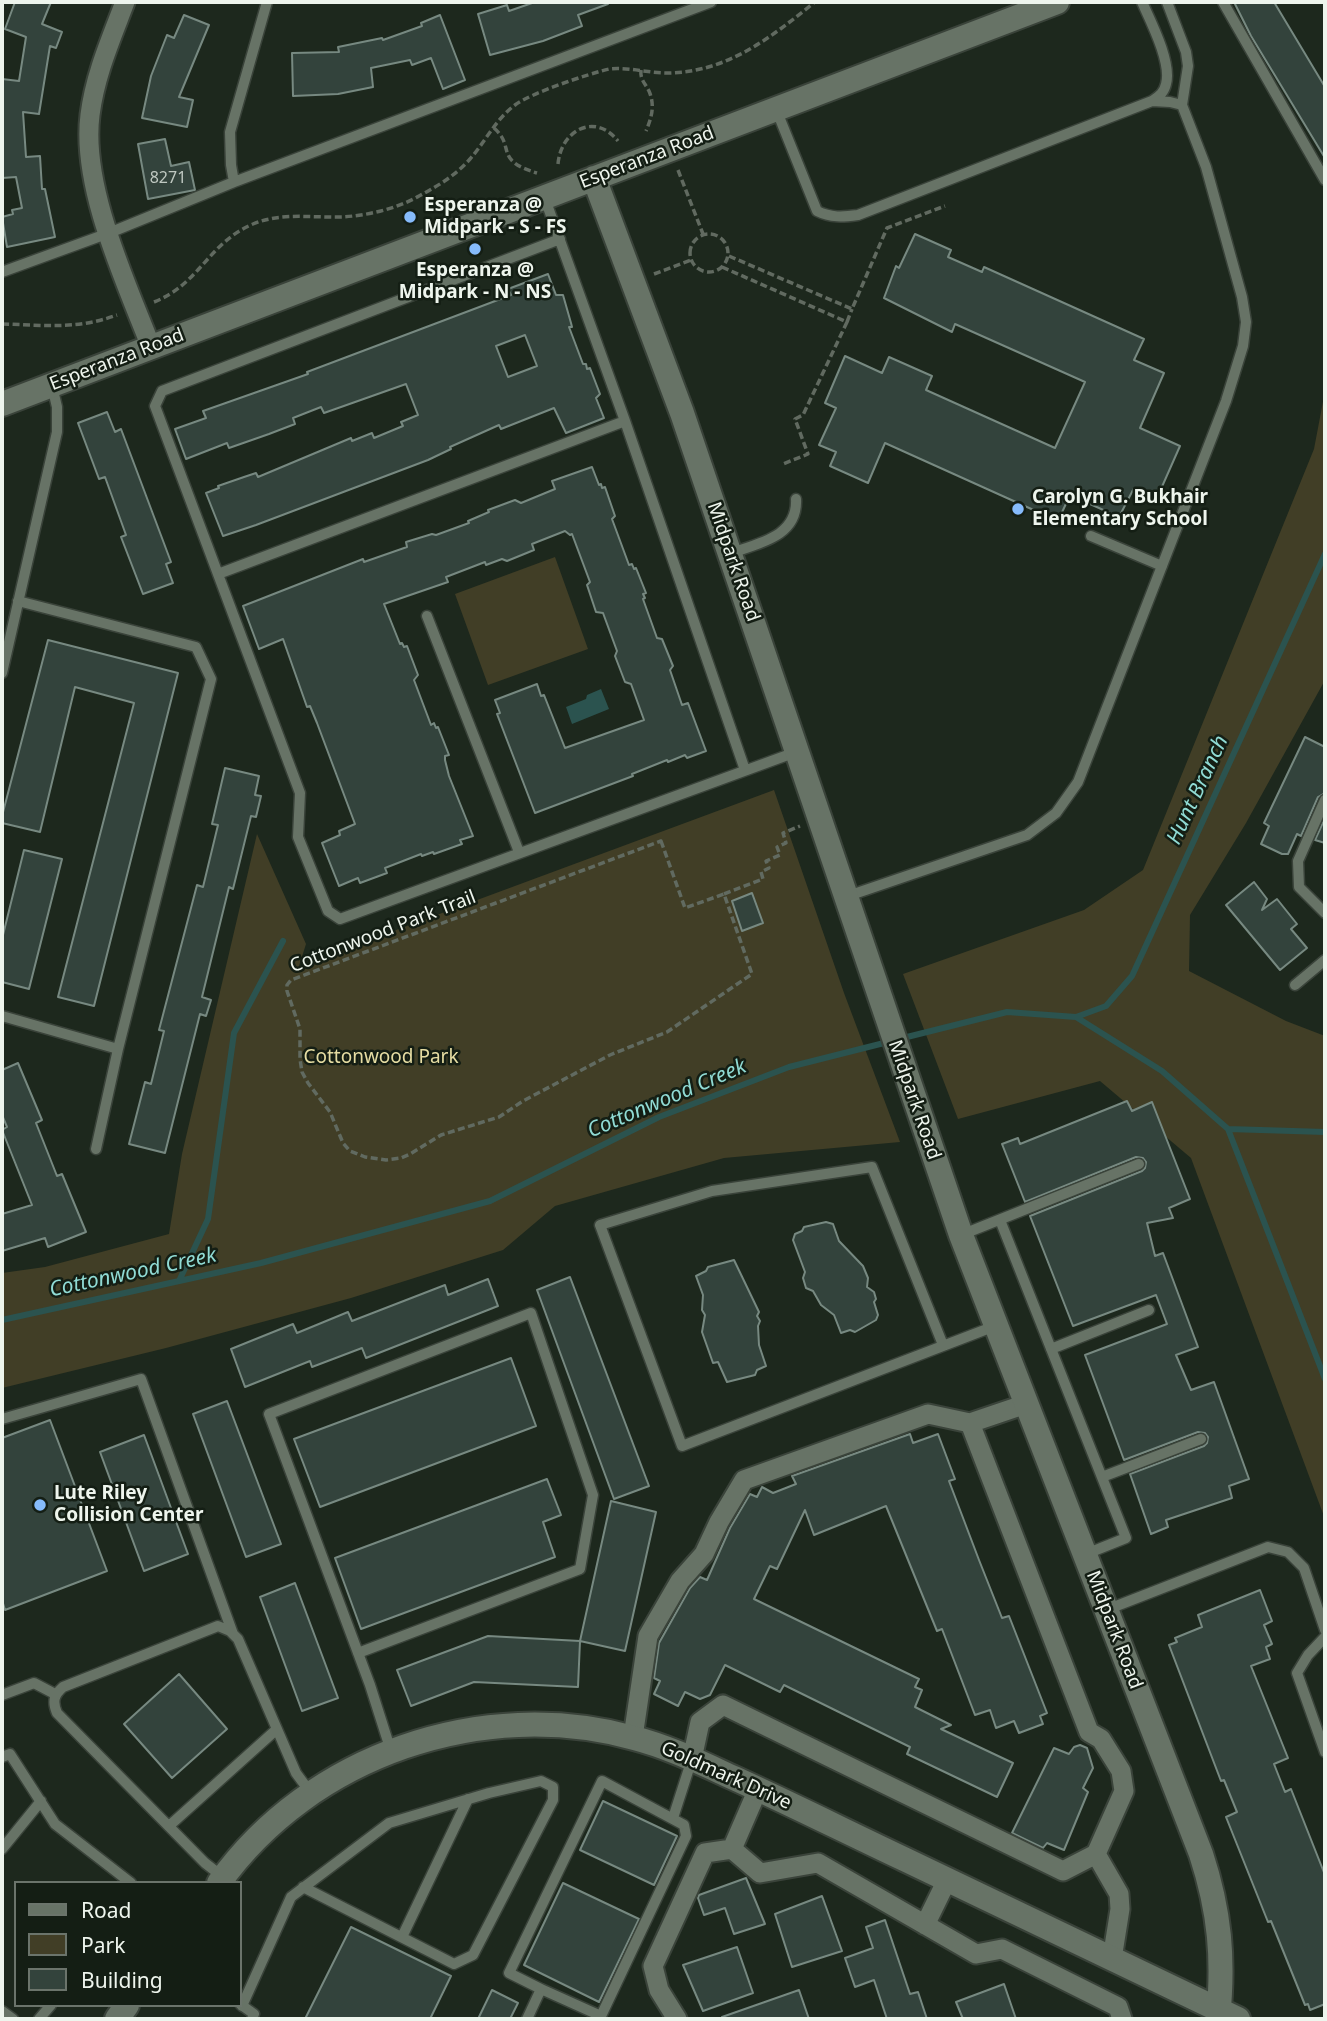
<!DOCTYPE html>
<html>
<head>
<meta charset="utf-8">
<style>
	body { margin:0 }
	#map { position:relative; width:1327px; height:2021px; overflow:hidden; background:#1d281d; font-family:"Noto Sans",sans-serif }
	canvas { display:block }
	.frame { position:absolute; inset:0; border:4px solid #eef5ed; pointer-events:none }
	.legend { position:absolute; left:14px; top:1881px; width:228px; height:126px; box-sizing:border-box; background:#141e14; border:2px solid #6b746b; margin:0; padding:9px 12px; list-style:none; font-size:21px; color:#eef5ed }
	.legend li { display:flex; align-items:center; gap:14px; height:35px }
	.legend b { width:35px; border:2px solid #6b746b }
</style>
</head>
<body>
<div id="map">
<canvas width="1327" height="2021"></canvas>
<div class="frame"></div>
<ul class="legend">
<li><b style="height:9px;background:#677366"></b>Road</li>
<li><b style="height:19px;background:#413e26"></b>Park</li>
<li><b style="height:19px;background:#33433c"></b>Building</li>
</ul>
</div>
<script>
const c = document.querySelector('canvas').getContext('2d');
c.lineJoin = 'round';
function fill(path, color) {
  c.fillStyle = color;
  c.fill(path, 'evenodd');
}
function strokePath(path, color, width, dash) {
  c.strokeStyle = color;
  c.lineWidth = width;
  c.lineCap = dash ? 'butt' : 'round';
  c.setLineDash(dash || []);
  c.stroke(path);
}
function drawText(font, color, halo, rows, align = 'center') {
  c.font = font + ' "Noto Sans",sans-serif';
  c.lineWidth = 5;
  c.setLineDash([]);
  c.textBaseline = 'middle';
  c.strokeStyle = halo;
  c.fillStyle = color;
  for (const [text, x, y, turn = 0] of rows) {
    c.save();
    c.translate(x, y);
    c.rotate((+turn || 0) * Math.PI / 180);
    c.textAlign = isNaN(turn) ? turn : align;
    if (halo) c.strokeText(text, 0, 0);
    c.fillText(text, 0, 0);
    c.restore();
  }
}
fill(new Path2D(`
	M1325,391v289l-79,143 -56,92 -1,56 97,50 39,15v483l-134,-361 -91,-77 -142,38 -55,-145 181,-64 59,-40 171,-421z
	M555,557l33,92 -100,36 -33,-91z
	M774,790l70,203 56,149 -176,16 -169,48 -52,44 -152,48 -185,50 -164,40v-115l43,-6 124,-33 13,-80 75,-320 49,110 -7,22z`), '#413e26');
fill(new Path2D(`
	M601,689l8,20 -37,15 -6,-17 20,-8 1,-4z`), '#2b534f');
strokePath(new Path2D(`
	M1076,1017l30,-11 26,-30 193,-422
	M899,1039l108,-27 69,5 86,54 66,58 97,3
	M1228,1129l97,250
	M179,1281l29,-62 26,-186 49,-92
	M2,1320l259,-57 229,-62 169,-84 130,-50 99,-25`), '#2b534f', 6);
const building = new Path2D(`
	M15,2h36l-9,22 20,8 -6,16 -6,-2 -11,68 -16,-2 3,45 14,-1 2,33h3l10,48 -48,10 -5,-30 11,-3 -1,-4 10,-2 -6,-31 -14,1v-99l17,2 7,-44 -21,-8z
	M535,2h72l1,2 -30,11 4,11 -39,15 -53,14 -12,-41 29,-9 2,6z
	M1234,2h40l51,85v71l-74,-122z
	M184,15l25,10 -30,72 14,3 -6,27 -45,-9 9,-42 16,-41 7,3z
	M440,15l25,65 -22,9 -12,-31 -19,7 -2,-5 -39,8 2,19 -35,7 -45,2 -1,-43 47,-1 -1,-5 44,-9 1,2 39,-14 -1,-3z
	M165,139l6,27 18,-4 6,28 -47,9 -10,-55z
	M915,234l36,16 -3,7 34,15 2,-5 160,72 -10,21 30,13 -24,55 40,18 -23,52 -23,-10 -15,29 -49,-22 -12,26 -173,-78 -17,40 -38,-17 6,-14 -17,-7 17,-37 -11,-5 20,-47 37,17 7,-16 43,19 -6,14 129,58 30,-66 -130,-58 -3,8 -68,-34 12,-32 3,2z
	M548,274l8,21h7l8,28 1,4h-3l14,37h3l1,5 3,-1 10,26 -4,4 8,20 -38,15 -12,-25 -53,21 -2,-4 -49,22 1,2 -23,11 -172,65 -33,11 -17,-43 13,-5 -1,-2 26,-9 12,-4 2,4 93,-39 1,3 20,-8 2,5 29,-12 -2,-4 17,-7 -12,-31 -82,29 -3,-6 -28,11 2,6 -26,10 -40,14 -2,-5 -41,16 -11,-30 31,-11 -3,-7 105,-37 -1,-2 175,-66 29,-11 -3,-6zM525,335l12,31 -29,11 -12,-31z
	M107,412l8,20 6,-3 50,133 -5,2 7,19 -30,11 -22,-57 5,-2 -21,-58 -6,2 -21,-56z
	M592,467l7,18 2,-1 1,4 3,-1 10,29 -3,3 17,46 3,-1 2,5 2,-1 10,25 -3,1 2,4 -2,1 14,39 5,1 11,27 -3,4 12,35 6,-2 18,48 -19,7 -2,-3 -17,7 -1,-2 -35,14 1,2 -98,37 -38,-99 3,-1 -5,-13 42,-16 4,12 3,-1 21,53 79,-28 -13,-36 -6,-2 -10,-26 2,-5 -14,-38 -7,-1 -9,-27 3,-3 -18,-48 -2,1 -5,-4 -33,13 2,6 -27,11 -5,-2 -16,6 -1,-3 -39,15 2,5 -64,22 16,40 2,-1 2,4 3,-1 11,29 -4,5 17,45 3,-2 2,5 2,-1 11,28 -4,1v4l4,16 24,60 -13,4 2,4 -28,10 -1,-2 -11,4 -1,-2 -36,14 2,5 -27,10 -2,-5 -19,8 -17,-43 18,-8 -1,-4 16,-7 -38,-101 -7,-17 -3,1 -24,-68 -24,10 -16,-43 120,-47 1,3 43,-15 -1,-5 26,-8 4,1 33,-12 -1,-2 21,-9 -1,-2 27,-10 6,3 34,-14 -3,-8z
	M48,640l130,33 -84,333 -36,-9 76,-294 -59,-16 -35,145 -38,-9v-7z
	M1305,737l20,10v46l-7,4 -17,39 -4,-2 -9,20h-6l-21,-10 8,-18 -5,-3z
	M225,768l34,8 -4,19 6,1 -5,21 -5,-1 -18,73 -4,-2 -27,110 9,3 -5,16 -6,-2 -35,139 -36,-9 16,-62 6,2 13,-53 -5,-1 38,-145 6,2 15,-62 -6,-1z
	M1325,818v25l-10,-3z
	M24,850l38,9 -33,130 -27,-7v-43z
	M1254,882l13,17 -5,11 15,-11 20,25 -6,5 16,19 -27,22 -54,-65z
	M752,893l11,30 -21,8 -10,-30z
	M18,1063l24,57 -6,3 21,53 5,-2 24,58 -38,15 -3,-9 -43,13v-37l30,-9 -30,-75 5,-3 -5,-12v-45z
	M1127,1101l5,10 20,-9 38,97 -21,9 4,10 -26,5 8,33 8,-3 35,94 -22,8 15,35 23,-8 35,97 -20,7 3,12 -66,22 2,7 -17,7 -21,-60 74,-28 3,-3 1,-6 -3,-4 -7,-1 -74,28 -39,-105 82,-31 -11,-29 -83,31 -43,-110 112,-45 3,-3 1,-6 -3,-4 -7,-1 -111,45 -23,-58 16,-6 2,6z
	M826,1222l7,2 6,17 24,25 5,12 -1,9 7,5 2,7 -2,3 4,13 -2,5 -21,12 -5,-2 -9,3 -7,-18 -13,-10 -8,-14 -7,-3 -3,-10 2,-6 -12,-32 2,-6 7,-3 2,-4z
	M734,1260l25,52 -2,4 3,5 -2,5 1,19 7,21 -9,4 -2,5 -28,7 -9,-20 -5,1 -11,-31 3,-17 -3,-5 1,-15 -7,-19 10,-5 2,-4z
	M570,1277l79,209 -35,13 -77,-209z
	M488,1279l10,27 -132,52 -4,-10 -50,19 -2,-6 -65,26 -14,-38 62,-25 4,9 51,-21 4,9 93,-36 3,10z
	M511,1358l25,68 -216,81 -26,-68z
	M227,1401l54,143 -35,13 -53,-143z
	M50,1420l57,151 -102,39 -3,-10v-162z
	M910,1434l3,9 25,-9 17,45 -6,2 30,79 23,58 7,-2 38,97 -7,3 3,8 -24,9 -5,-12 -18,7 -6,-18 -15,5 -33,-86 -5,2 -51,-125 -72,29 -9,-25 -28,59 -7,-3 -16,33 165,80 -4,8 7,3 -7,17 36,18 -10,4 72,34 -16,34 -90,-43 3,-7 -126,-62 -4,7 -55,-27 -15,30 -10,4 -15,-7 -7,14 -24,-12 6,-13 -6,-3 5,-35 31,-55 10,-11 7,3 23,-52 20,-34 7,3 5,-10 11,6 23,-9 -4,-8z
	M144,1435l44,119 -44,17 -44,-119z
	M547,1479l14,36 -18,7 12,35 -194,72 -26,-71z
	M611,1501l45,11 -31,139 -45,-10z
	M295,1583l43,115 -36,13 -42,-114z
	M1260,1590l12,31 -8,4 8,19 -6,3 4,12 -19,7 37,92 -14,6 11,28 6,-3 34,86v129l-15,6 -2,-6 -3,1 -34,-84 -3,1 -42,-105 11,-5 -13,-32 -3,1 -52,-136 8,-3 -2,-4 27,-11 -4,-12z
	M488,1636l92,5 -2,46 -104,-5 -63,24 -14,-36z
	M179,1674l48,55 -55,49 -48,-54z
	M1080,1745l7,3 6,20 -10,20 5,4 -24,58 -17,-7 -4,5 -31,-15 42,-85 15,6 5,-7z
	M603,1801l74,35 -23,49 -74,-35z
	M746,1878l19,46 -31,10 -9,-26 -21,7 -6,-17 1,-3z
	M563,1883l76,36 -40,83 -75,-37z
	M822,1896l20,55 -50,16 -17,-53z
	M885,1920l25,74 8,-2 9,27h-40l-13,-39 -19,7 -10,-29 28,-10 -7,-21z
	M351,1927l100,49 -21,43h-125z
	M737,1947l16,46 -50,18 -20,-46z
	M1004,1984l12,35h-53l-7,-17z
	M492,1990l26,13 -8,16h-32z
	M799,1990l10,29h-87v-2z`);
fill(building, '#33433c');
strokePath(building, '#778981', 2);
const service = new Path2D(`
	M1223,2l102,178
	M1152,101l18,1 12,3
	M776,109l41,102c14,7 26,6 41,4l294,-114c7,-5 12,-8 14,-17 6,-21 -15,-62 -24,-82
	M234,182l-3,-17 -1,-33 37,-130
	M545,199l80,222 120,349
	M560,239l-398,152 -7,15 145,387 -2,44 30,74 12,8 456,-167
	M2,272l107,-39 125,-51 477,-180
	M1091,536l71,30
	M731,553c29,-10 67,-17 65,-54
	M218,574l407,-153
	M427,616l92,236
	M2,673l55,-241v-25l-5,-21
	M1325,800l-27,61 1,26 26,26
	M845,897l182,-62 29,-22 22,-31 148,-381 17,-55 3,-24 -4,-25 -36,-130 -24,-62 6,-39 -2,-14 -19,-50
	M1295,985l30,-25
	M2,1016l116,33 93,-370 -15,-32 -178,-46
	M96,1149l22,-100
	M1000,1220l126,318 -40,16
	M961,1235l178,-71
	M943,1345l-71,-178 -160,24 -112,34 82,221 313,-120
	M1051,1349l98,-39
	M2,1419l139,-40 92,255
	M1102,1477l99,-38
	M1106,1610l162,-63 20,5 16,16 21,62
	M1325,1637l-17,18 -11,18 28,79
	M358,1653l222,-84 13,-74 -62,-182 -262,101 101,271 21,66
	M2,1695l32,-12 21,11
	M2,1757l8,-3 45,70 76,59
	M673,1818l19,-59
	M169,1826l108,-97
	M2,1849l39,-48
	M223,1877l-18,-14 -148,-150c-5,-12 -3,-18 6,-26l155,-61 12,5 8,8 58,134 14,19
	M402,1937l66,-138
	M240,2004l14,10 -2,5
	M242,2006l49,-109 98,-74 100,-30 52,-12 12,6v13l-80,155 -19,9 -151,-77
	M2,2011l11,8
	M39,2019l12,-14
	M527,2019l14,-30 -32,-16 93,-192 82,44 2,11 -85,180 -60,-27`);
const minor = new Path2D(`
	M125,2c-14,37 -30,73 -35,113 -9,71 35,165 61,232
	M633,1737l15,-101 32,-55 24,-27 15,-32 25,-42 184,-66 42,9 56,-19
	M692,1759l8,-37 23,-17 340,166 33,-17 28,-63 -3,-20 -20,-32 -12,-7 -119,-309
	M732,1849l26,-60
	M1096,1854l23,40 1,15 -8,50
	M925,1925l22,-45
	M677,2019l-18,-29 -6,-24 52,-113 27,-4 28,24 58,-10 158,91 26,-5 116,58 4,12`);
const tertiary = new Path2D(`
	M594,178l88,235 279,822 240,619c19,58 23,105 17,165
	M2,404l1055,-402
	M219,1883c91,-128 264,-187 415,-145 35,9 67,25 100,40 57,26 113,54 170,81 111,53 223,107 334,160
	M117,2019l10,-14`);
strokePath(service, '#3a433a', 13);
strokePath(minor, '#3a433a', 23);
strokePath(tertiary, '#3a433a', 28);
strokePath(new Path2D(`
	M641,70c-1,10 4,13 8,21 6,14 3,26 -3,40
	M494,128c22,19 -1,32 43,45
	M558,164c3,-34 37,-52 60,-23
	M678,170l25,64
	M690 253a19 19 0 1 1 38 0a19 19 0 1 1-38 0Z
	M729,256l123,53 35,-81 58,-22
	M722,267l125,55 -44,93 -8,4 13,35 -25,10
	M654,274l37,-14
	M154,302c46,-18 54,-59 99,-78 29,-12 59,-6 90,-7 26,-2 53,-8 76,-21 19,-10 37,-21 51,-37 15,-17 26,-40 45,-54 16,-12 73,-31 94,-36 20,-2 39,4 59,4 60,-1 102,-35 147,-71
	M847,322l5,-13
	M2,324c42,1 74,6 115,-9
	M661,841l24,67 39,-14 28,80 -85,58 -57,23 -87,46 -24,16 -58,18 -31,19 -9,4 -15,2 -21,-3 -15,-6 -7,-8 -13,-31 -22,-29 -6,-11 -2,-13v-30l-13,-38v-6l4,-5z
	M724,894l39,-15 -2,-7 8,-4 -3,-7 14,-6 -3,-8 9,-4 -3,-10 17,-7`), '#616a60', 3.5, [7, 3.5]);
strokePath(service, '#677366', 10);
strokePath(minor, '#677366', 19);
strokePath(tertiary, '#677366', 24);
for (const [x, y, r, color] of [
	[410,217,7,"#86bbfb"],
	[475,249,7,"#86bbfb"],
	[1018,509,7,"#86bbfb"],
	[40,1505,7,"#86bbfb"]
]) {
  const dot = new Path2D();
  dot.arc(x, y, r, 0, 2 * Math.PI);
  c.fillStyle = color;
  c.fill(dot);
  strokePath(dot, '#141e14', 2.5);
}
drawText('16px', '#bfc8c1', null, [
	["8271",168,178]
]);
drawText('19px', '#eef5ed', '#141e14', [
	["Esperanza Road",647,158,-21],
	["Esperanza Road",117,360,-21],
	["Midpark Road",733,562,71],
	["Cottonwood Park Trail",383,932,-21],
	["Midpark Road",914,1100,71],
	["Midpark Road",1114,1630,69],
	["Goldmark Drive",726,1776,24]
]);
drawText('bold 19px', '#eef5ed', '#141e14', [
	["Esperanza @",424,206],
	["Midpark - S - FS",424,228],
	["Esperanza @",475,271,"center"],
	["Midpark - N - NS",475,293,"center"],
	["Carolyn G. Bukhair",1032,498],
	["Elementary School",1032,520],
	["Lute Riley",54,1494],
	["Collision Center",54,1516]
], 'left');
drawText('19px', '#e5dca2', '#141e14', [
	["Cottonwood Park",381,1058]
]);
drawText('italic 21px', '#90dbd4', '#141e14', [
	["Hunt Branch",1198,790,-65],
	["Cottonwood Creek",667,1099,-23],
	["Cottonwood Creek",133,1273,-12]
]);
</script>
</body>
</html>
